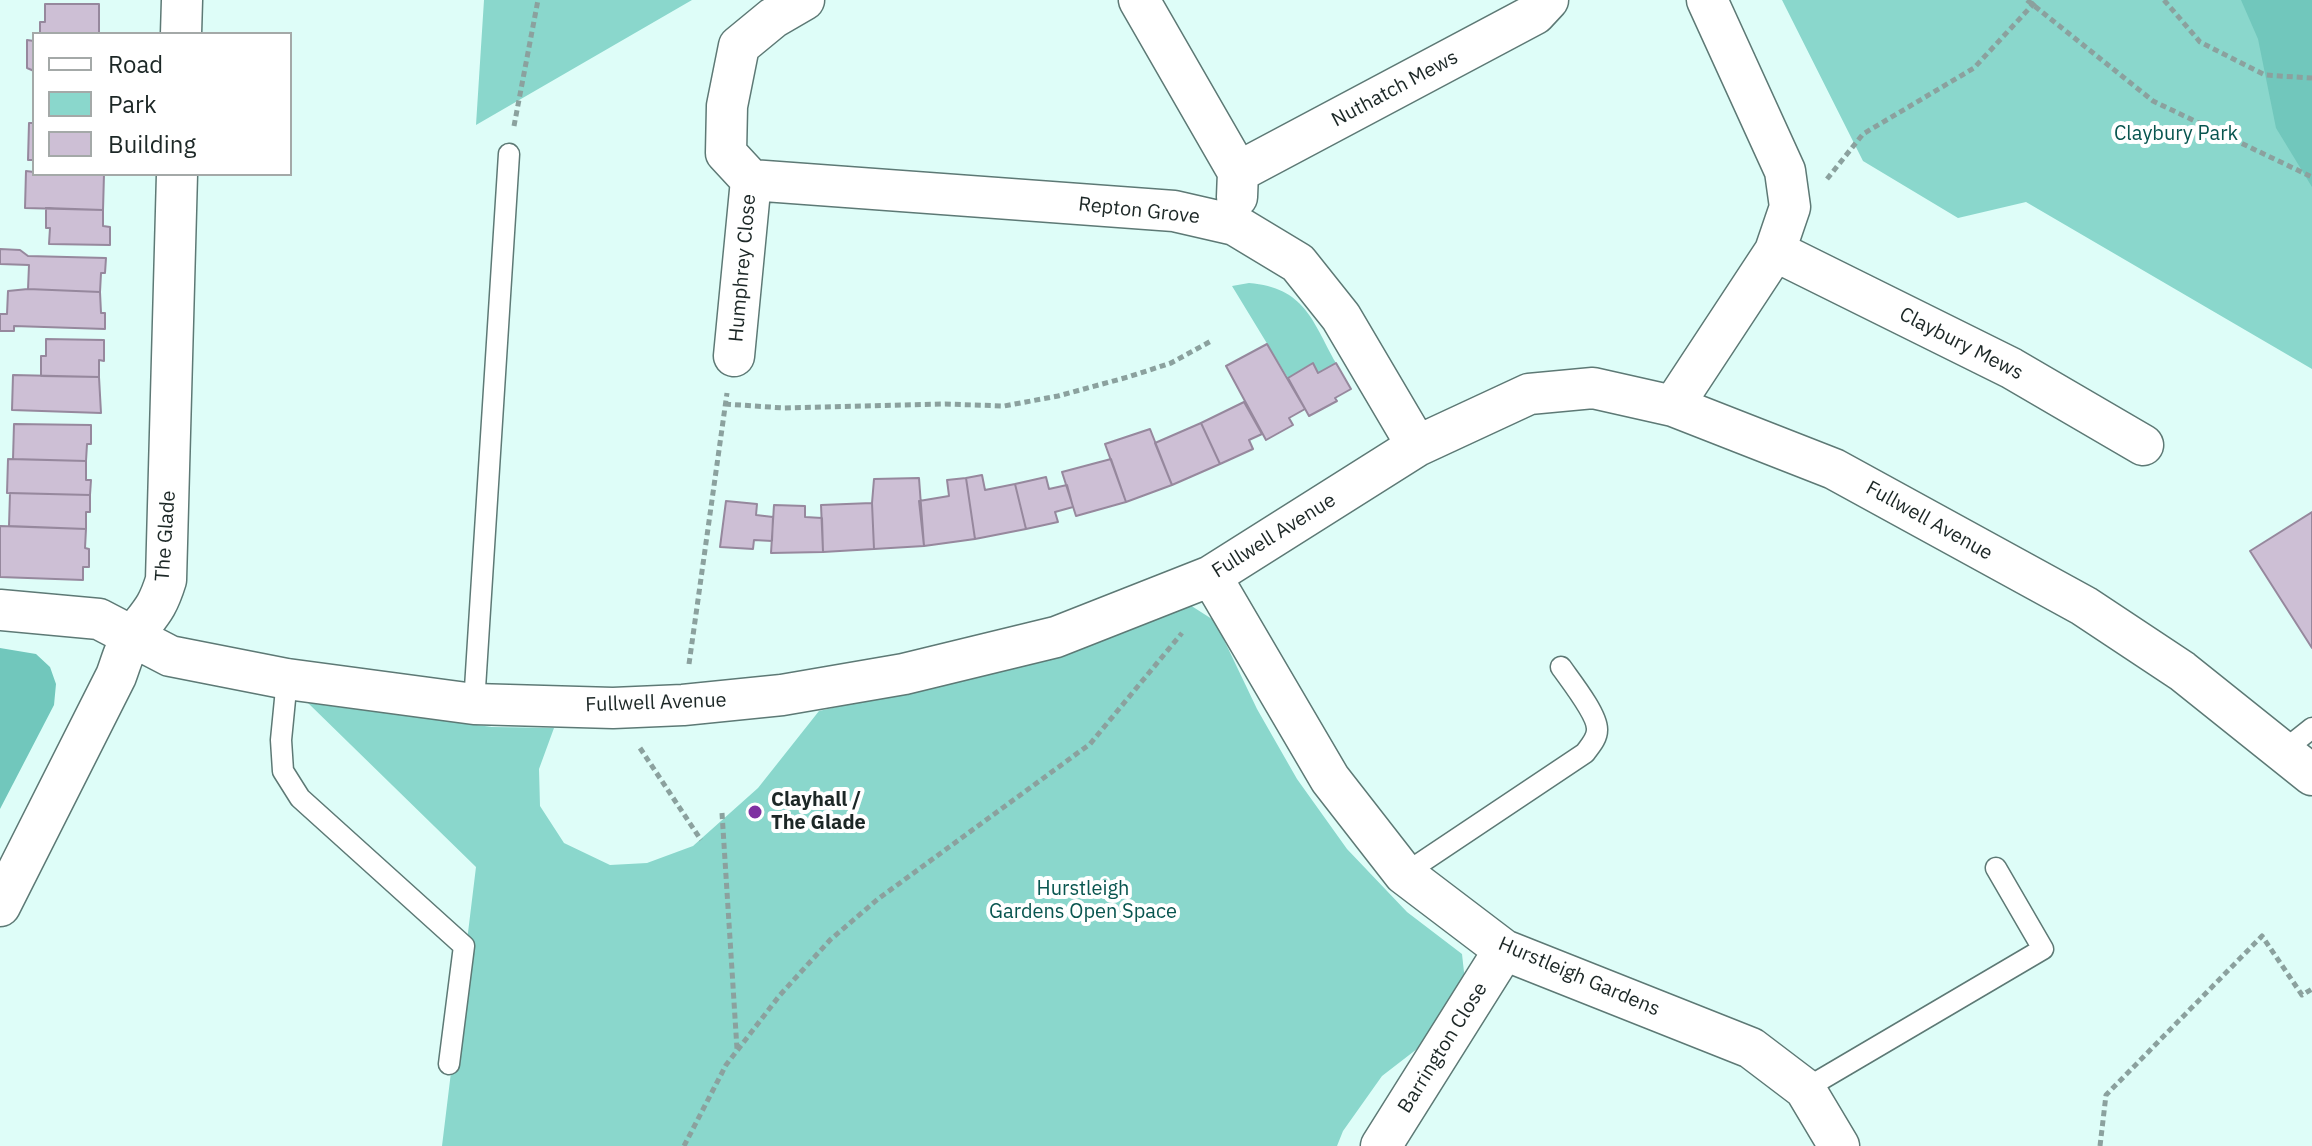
<!DOCTYPE html>
<html>
<head>
<meta charset="utf-8">
<style>
	body { margin:0 }
	#map { position:relative; width:2312px; height:1146px; overflow:hidden; background:#defdf8; font-family:"IBM Plex Sans",sans-serif }
	canvas { display:block }
	.legend { position:absolute; left:32px; top:32px; width:260px; height:144px; box-sizing:border-box; background:#fff; border:2px solid #a4a9a8; margin:0; padding:10px 14px; list-style:none; font-size:24px; color:#1c2726 }
	.legend li { display:flex; align-items:center; gap:16px; height:40px }
	.legend b { width:40px; border:2px solid #a4a9a8 }
</style>
</head>
<body>
<div id="map">
<canvas width="2312" height="1146"></canvas>
<ul class="legend">
<li><b style="height:10px;background:#fff"></b>Road</li>
<li><b style="height:22px;background:#8ad7cc"></b>Park</li>
<li><b style="height:22px;background:#cdbfd5"></b>Building</li>
</ul>
</div>
<script>
const c = document.querySelector('canvas').getContext('2d');
c.lineJoin = 'round';
function fill(path, color) {
  c.fillStyle = color;
  c.fill(path, 'evenodd');
}
function strokePath(path, color, width, dash) {
  c.strokeStyle = color;
  c.lineWidth = width;
  c.lineCap = dash ? 'butt' : 'round';
  c.setLineDash(dash || []);
  c.stroke(path);
}
function drawText(font, color, halo, rows, align = 'center') {
  c.font = font + ' "IBM Plex Sans",sans-serif';
  c.lineWidth = 8;
  c.setLineDash([]);
  c.textBaseline = 'middle';
  c.strokeStyle = halo;
  c.fillStyle = color;
  for (const [text, x, y, turn = 0] of rows) {
    c.save();
    c.translate(x, y);
    c.rotate((+turn || 0) * Math.PI / 180);
    c.textAlign = isNaN(turn) ? turn : align;
    if (halo) c.strokeText(text, 0, 0);
    c.fillText(text, 0, 0);
    c.restore();
  }
}
fill(new Path2D(`
	M484,0h208l-216,125z
	M1782,0h530v369l-286,-167 -68,16 -95,-57z
	M1249,283c56,5 63,37 87,80l-18,10 -5,-9 -25,14 -56,-92z
	M1190,605l25,16 42,88 40,70 50,70 60,63 55,42 3,27 -39,61 -44,34 -39,55 -6,15h-895l34,-279 -168,-164 184,24 62,1 -15,41 1,37 24,37 46,22 37,-2 46,-17 65,-58 61,-77 97,-22z`), '#8ad7cc');
fill(new Path2D(`
	M2241,0h71v187l-36,-59 -18,-89z
	M0,648l36,6 14,13 6,17 -2,21 -54,104z`), '#71c7bc');
const building = new Path2D(`
	M45,4h54v30h-59v-12h5z
	M27,40l7,1v30l-7,-3z
	M29,123h5v37h-6z
	M26,171l8,1v2h70l-1,36 -78,-2z
	M46,208l57,2v16l7,1v18l-61,-1 1,-16h-4z
	M0,249l20,1 8,6 78,2 -1,15h-4l-1,19 -72,-3 1,-24 -29,-1z
	M28,289l72,3 1,21h4v16l-91,-3v5h-14v-17h7l1,-23z
	M46,339l58,1v21l-5,-1v17l-58,-1v-20h5z
	M1267,344l38,65 -16,9 4,7 -27,15 -40,-74z
	M1313,363l5,10 18,-10 15,26 -16,9 2,3 -28,15 -21,-38z
	M13,375l86,2 2,36 -89,-3z
	M1244,402l18,32 -13,6 4,9 -33,15 -19,-41z
	M1201,423l19,41 -48,21 -17,-42z
	M14,424l77,1v19h-4l-1,17 -73,-2z
	M1150,429l22,56 -46,17 -21,-58z
	M8,459l78,2v19h5l-1,15 -83,-2z
	M1111,459l15,43 -50,14 -14,-44z
	M982,475l3,15 30,-6 11,45 -51,10 -9,-61z
	M1046,477l3,12 18,-4 6,22 -18,5 3,10 -32,7 -11,-45z
	M919,478l5,68 -50,3 -2,-46 2,-24z
	M966,478l9,61 -51,7 -5,-45 30,-5 -2,-16z
	M10,493l80,2v17h-4v17l-77,-3z
	M726,501l31,3 -1,11 17,2 -1,24 -18,-1 -1,9 -33,-2z
	M872,503l2,46 -51,3 -2,-47z
	M774,505l31,1v11l17,1 1,34 -52,1z
	M2312,512v136l-62,-97z
	M0,526l86,3 -1,19 4,1v18h-6v13l-83,-3z`);
fill(building, '#cdbfd5');
strokePath(building, '#96889d', 2);
const service = new Path2D(`
	M287,679l-6,61 2,31 17,27 164,148 -15,118
	M474,704l35,-550
	M2283,751l29,-23
	M1404,874l181,-121c5,-7 12,-14 12,-23 1,-15 -27,-50 -36,-63
	M1805,1089l238,-140 -47,-81`);
const minor = new Path2D(`
	M1139,0l99,172 -1,25
	M181,34l1,-34
	M1238,172l297,-158 13,-14
	M751,180l423,31 61,14 63,38 43,54 76,129
	M751,180l-25,-27 1,-47 12,-60 34,-28 31,-18
	M1775,251l236,117 132,77
	M734,356l17,-176
	M1673,406l102,-155 15,-44 -5,-36 -78,-171
	M1211,576l119,203 74,95 100,76 247,98 54,41 34,57
	M0,610l99,9 71,37 117,23 187,25 139,4 70,-3 99,-10 122,-21 152,-37 155,-61 206,-130 112,-52 64,-6 80,18 161,63 250,137 98,65 130,104
	M0,906l116,-230c5,-13 9,-30 18,-41 17,-23 23,-26 32,-55l11,-406
	M1381,1146l123,-196`);
strokePath(service, '#5d7975', 23);
strokePath(minor, '#5d7975', 43);
strokePath(new Path2D(`
	M2027,0l126,101 159,76
	M2164,0l36,42 65,33 47,3
	M514,126l24,-126
	M1827,179l36,-45 111,-66 63,-68
	M725,404l59,4 161,-4 59,2 54,-10 70,-19 43,-14 42,-23
	M689,664l38,-271
	M640,748l61,92
	M722,813l15,236
	M684,1146l42,-81 54,-70 50,-55 48,-41 212,-155 92,-111
	M2100,1146l6,-51 156,-159 40,59 10,-6`), '#8ba19e', 5, [6, 4]);
strokePath(service, '#fff', 20);
strokePath(minor, '#fff', 40);
for (const [x, y, r, color] of [
	[755,812,8,"#7f31a1"]
]) {
  const dot = new Path2D();
  dot.arc(x, y, r, 0, 2 * Math.PI);
  c.fillStyle = color;
  c.fill(dot);
  strokePath(dot, '#fff', 3);
}
drawText('20px', '#1c2726', '#fff', [
	["Nuthatch Mews",1395,89,-28],
	["Repton Grove",1139,211,6],
	["Humphrey Close",743,268,-85],
	["Claybury Mews",1961,344,27],
	["Fullwell Avenue",1929,521,29],
	["The Glade",166,536,-86],
	["Fullwell Avenue",1274,536,-32],
	["Fullwell Avenue",656,703,-2],
	["Hurstleigh Gardens",1579,977,23],
	["Barrington Close",1443,1048,-58]
]);
drawText('20px', '#08554f', '#fff', [
	["Claybury Park",2176,134],
	["Hurstleigh",1083,889],
	["Gardens Open Space",1083,912]
]);
drawText('bold 20px', '#1c2726', '#fff', [
	["Clayhall /",771,800],
	["The Glade",771,823]
], 'left');
</script>
</body>
</html>
